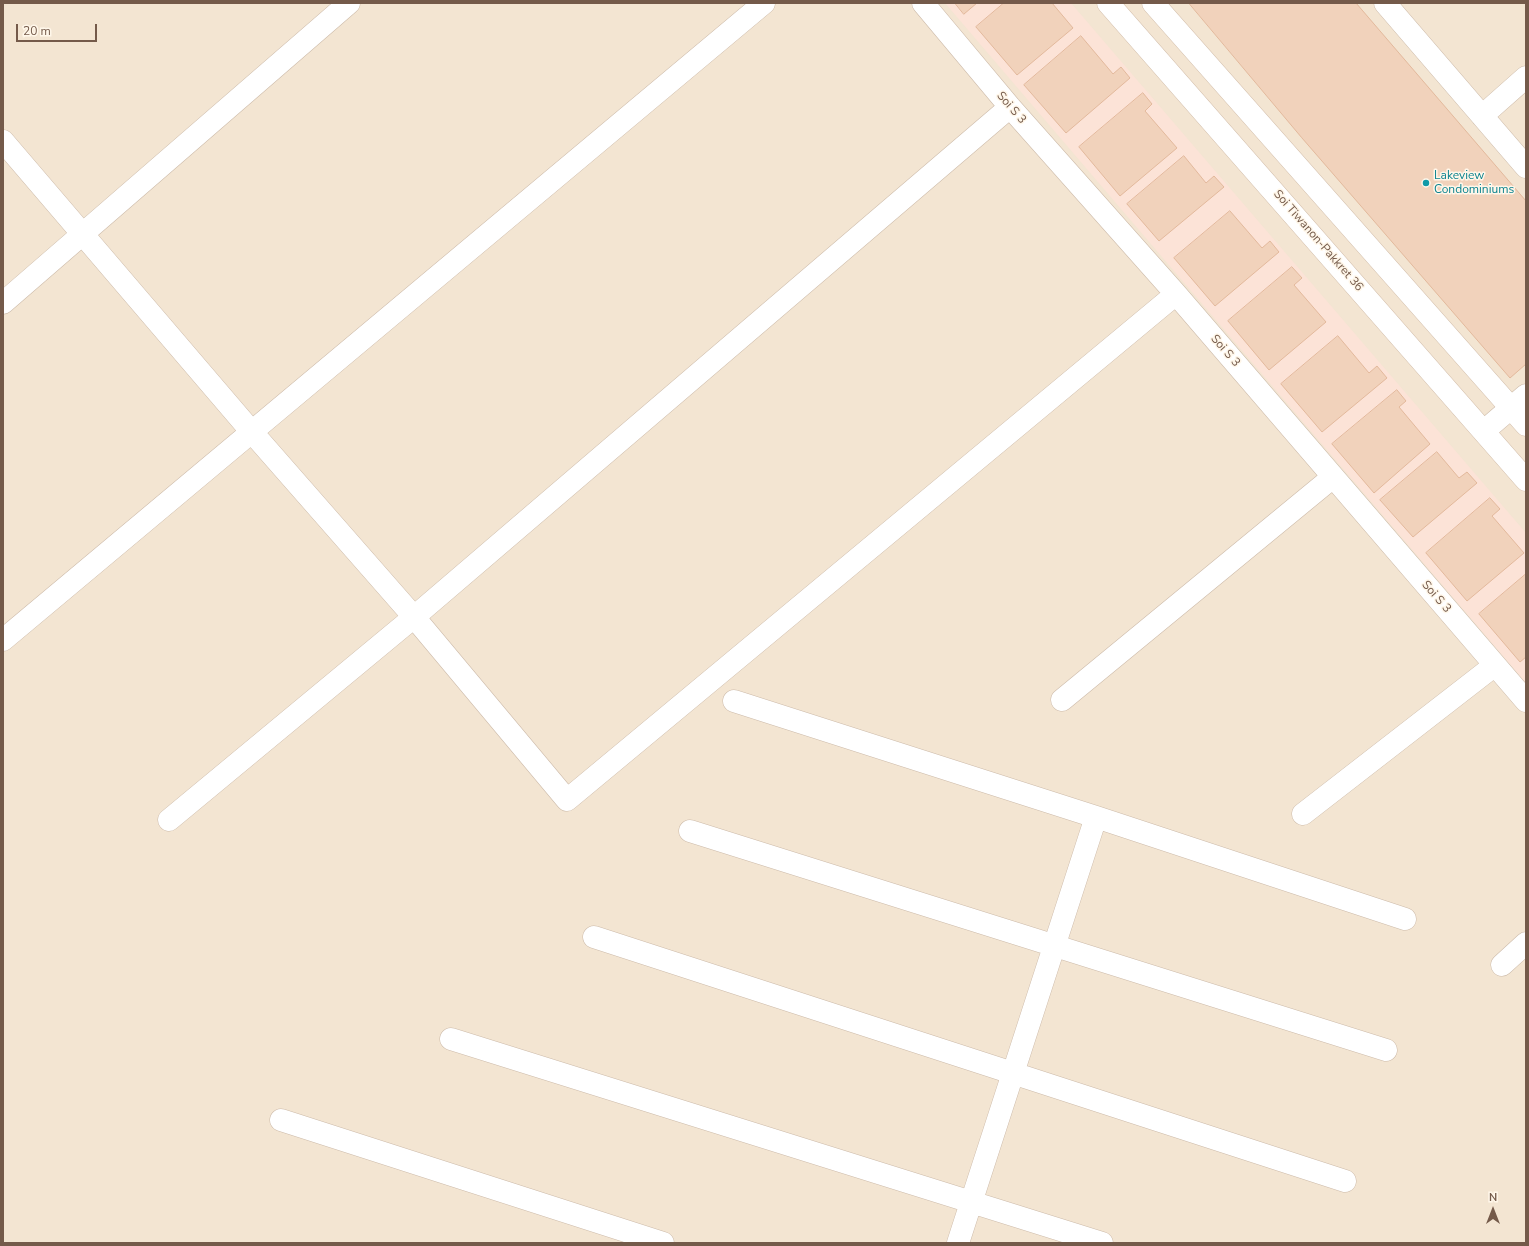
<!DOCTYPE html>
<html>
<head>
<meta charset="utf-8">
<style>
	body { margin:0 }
	#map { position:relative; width:1529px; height:1246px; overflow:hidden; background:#fcf3e4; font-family:"Nunito Sans",sans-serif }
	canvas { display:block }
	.frame { position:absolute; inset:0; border:4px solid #745a4a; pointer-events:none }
	.north { position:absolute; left:1473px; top:1190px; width:40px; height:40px; -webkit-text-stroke:3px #fff7ea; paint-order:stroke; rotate:0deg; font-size:11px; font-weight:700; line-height:16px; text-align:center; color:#745a4a }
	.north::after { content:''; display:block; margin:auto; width:14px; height:18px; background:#745a4a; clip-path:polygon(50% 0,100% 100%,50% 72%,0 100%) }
	.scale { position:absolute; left:16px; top:24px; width:81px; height:18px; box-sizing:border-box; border:2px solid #745a4a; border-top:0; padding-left:5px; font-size:12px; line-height:14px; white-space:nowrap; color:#745a4a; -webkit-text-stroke:3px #fff7ea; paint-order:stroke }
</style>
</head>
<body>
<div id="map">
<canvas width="1529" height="1246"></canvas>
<div class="frame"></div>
<div class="north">N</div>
<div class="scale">20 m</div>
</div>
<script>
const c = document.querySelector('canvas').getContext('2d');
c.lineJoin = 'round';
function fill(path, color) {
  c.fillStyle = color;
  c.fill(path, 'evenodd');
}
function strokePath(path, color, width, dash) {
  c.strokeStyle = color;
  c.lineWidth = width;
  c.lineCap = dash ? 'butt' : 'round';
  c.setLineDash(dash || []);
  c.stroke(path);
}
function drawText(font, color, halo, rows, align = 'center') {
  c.font = font + ' "Nunito Sans",sans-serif';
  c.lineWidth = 3;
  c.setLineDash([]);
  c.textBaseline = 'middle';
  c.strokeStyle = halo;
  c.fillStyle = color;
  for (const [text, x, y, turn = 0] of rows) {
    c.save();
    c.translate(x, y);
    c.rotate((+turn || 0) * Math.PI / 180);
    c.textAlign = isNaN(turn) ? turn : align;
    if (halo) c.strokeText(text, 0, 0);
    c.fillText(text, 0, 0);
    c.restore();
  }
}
fill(new Path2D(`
	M3,3h1523v1240h-1523z`), '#f3e5d2');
fill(new Path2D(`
	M945,3h126l455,530v150z`), '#fce3d7');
const building = new Path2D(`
	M955,3h22l-13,11z
	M1004,3h48l21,25 -56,47 -41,-48z
	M1189,3h167l170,198v163l-16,14 -208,-240z
	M1081,36l32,38 8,-7 9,11 -64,55 -42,-48z
	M1143,93l9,11 -7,7 32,37 -57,48 -41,-49z
	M1184,156l22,27 8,-7 10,11 -65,54 -32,-37z
	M1230,211l32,37 8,-7 9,11 -64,54 -41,-48z
	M1292,267l10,11 -8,7 32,37 -57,48 -41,-49z
	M1338,336l31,37 8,-7 10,12 -65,54 -41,-48z
	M1397,390l9,11 -7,6 31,37 -56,49 -42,-49z
	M1437,452l22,26 8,-6 10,11 -64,54 -33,-37z
	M1490,498l10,11 -8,7 32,37 -57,48 -41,-48z
	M1526,574v83l-6,5 -41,-48z`);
fill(building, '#f1d2bb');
strokePath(building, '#e3b99c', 1);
const street = new Path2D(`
	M923,3l87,104 166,187 350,407
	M1385,3l141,164
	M1482,116l44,-39
	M3,141l248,290 163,186 153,183 609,-506
	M3,303l346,-300
	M1484,431l42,-36
	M3,640l761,-637
	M1062,700l271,-223
	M734,701l362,116 309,102
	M1303,814l192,-149
	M169,820l245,-203 596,-510
	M690,831l696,219
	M594,937l751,244
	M1502,965l24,-22
	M451,1039l651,204
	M281,1120l382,123
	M958,1243l138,-426`);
const secondary = new Path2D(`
	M1108,3l418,477
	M1153,3l373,422`);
strokePath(street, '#cdbbaa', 23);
strokePath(secondary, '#d2bdaa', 23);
strokePath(street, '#fff', 22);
strokePath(secondary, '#fff', 22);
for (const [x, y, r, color] of [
	[1426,183,4,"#0f9aa8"]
]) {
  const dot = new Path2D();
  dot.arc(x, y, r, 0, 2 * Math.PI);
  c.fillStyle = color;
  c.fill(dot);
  strokePath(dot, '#fff7ea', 1.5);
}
drawText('12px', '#745a4a', '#fff7ea', [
	["Soi S 3",1011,108,49],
	["Soi Tiwanon-Pakkret 36",1318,241,49],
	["Soi S 3",1225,351,49],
	["Soi S 3",1436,597,49]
]);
drawText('12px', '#0d838f', '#fff7ea', [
	["Lakeview",1434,176],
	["Condominiums",1434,190]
], 'left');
</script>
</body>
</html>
